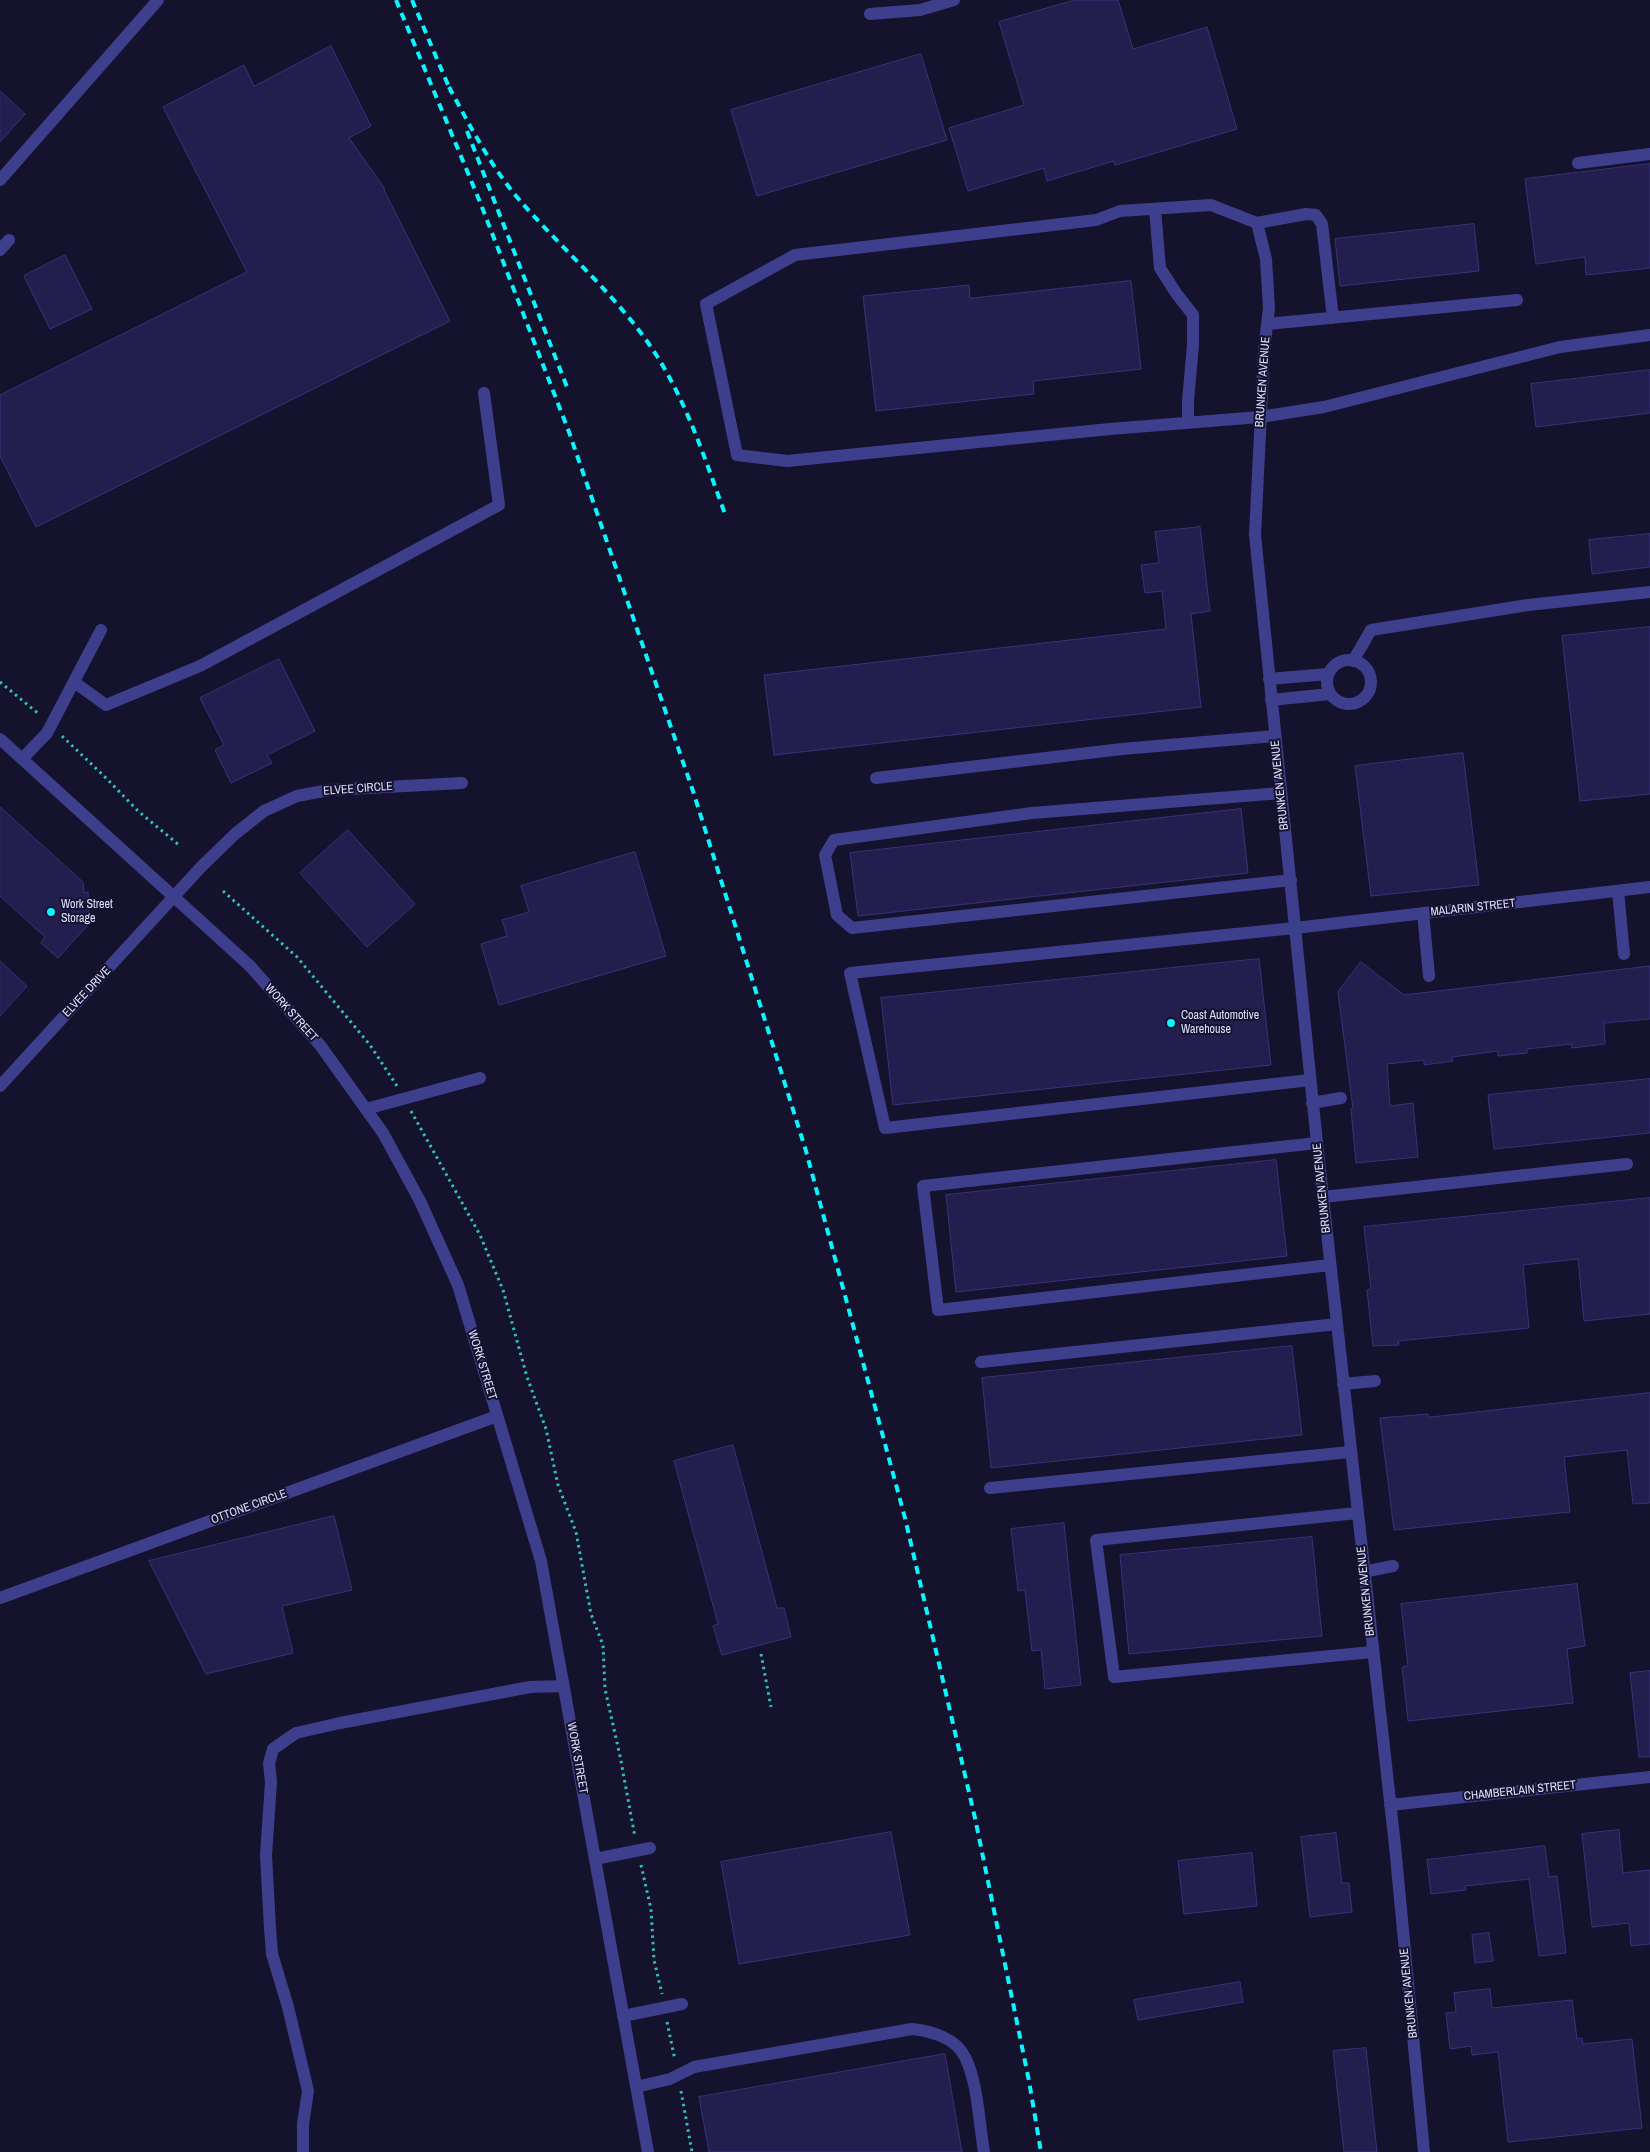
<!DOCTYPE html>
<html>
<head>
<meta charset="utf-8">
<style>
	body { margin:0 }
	canvas { display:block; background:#15122d }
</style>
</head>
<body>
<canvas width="1650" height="2152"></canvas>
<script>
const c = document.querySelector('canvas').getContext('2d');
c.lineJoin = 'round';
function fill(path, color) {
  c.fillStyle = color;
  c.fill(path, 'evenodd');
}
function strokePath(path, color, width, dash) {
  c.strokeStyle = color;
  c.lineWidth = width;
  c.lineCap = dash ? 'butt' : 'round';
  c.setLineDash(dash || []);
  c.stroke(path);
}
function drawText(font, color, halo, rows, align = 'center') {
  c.font = font + ' "Archivo Narrow",sans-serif';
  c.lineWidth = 4;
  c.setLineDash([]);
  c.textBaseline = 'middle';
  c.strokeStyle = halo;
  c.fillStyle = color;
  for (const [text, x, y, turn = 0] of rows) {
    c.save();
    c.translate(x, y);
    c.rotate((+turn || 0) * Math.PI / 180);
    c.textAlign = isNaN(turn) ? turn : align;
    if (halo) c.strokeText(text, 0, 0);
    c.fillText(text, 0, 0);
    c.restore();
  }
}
const building = new Path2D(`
	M1075,0h43l15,49 74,-22 30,102 -122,36 -1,-4 -67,20 -3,-13 -76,23 -19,-63 75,-23 -25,-83z
	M331,46l40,80 -22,12 36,51 -1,1 66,131 -414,206 -36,-71v-61l247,-123 -84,-165 81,-42 10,21z
	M921,54l26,86 -190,56 -26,-86z
	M0,91l25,23 -25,28z
	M1650,164v104l-64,7 -1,-18 -49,7 -11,-85z
	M1474,224l5,47 -139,15 -5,-47z
	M65,255l27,54 -42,20 -26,-53z
	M1131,281l10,88 -108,12 1,13 -158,17 -13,-115 106,-11 1,13z
	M1650,370v43l-114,14 -5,-43z
	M1200,527l10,84 -19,3 10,93 -427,48 -10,-80 402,-46 -4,-38 -17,2 -4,-28 18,-2 -4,-31z
	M1650,534v33l-58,7 -3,-34z
	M1650,627v167l-70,7 -18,-165z
	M279,659l36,72 -48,24 5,8 -41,20 -16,-33 9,-5 -24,-47z
	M1463,753l16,132 -108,11 -16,-130z
	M0,807l83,75 1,11 4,-1 1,25 -2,9 -29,32 -17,-15 4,-6 -45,-41z
	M1241,809l7,64 -390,43 -8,-63z
	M348,830l67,74 -48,43 -67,-74z
	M635,852l31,104 -167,49 -18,-61 26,-8 -5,-16 27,-8 -8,-26z
	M1259,959l12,106 -378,40 -12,-107z
	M0,961l27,25 -27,30z
	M1361,962l43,33 246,-29v53l-46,4 1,21 -33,4 -1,-4 -44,5v4l-29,3v-5l-46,6 1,4 -29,4v-5l-37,4 3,42 23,-3 5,54 -62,6 -5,-54h2l-15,-117z
	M1650,1079v54l-156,16 -6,-54z
	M1276,1160l11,96 -331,36 -10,-97z
	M1650,1198v116l-66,7 -6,-62 -55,6 6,63 -131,13 1,4 -26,1 -6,-56 4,-1 -7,-62z
	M1292,1346l10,89 -311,33 -9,-90z
	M1650,1393v110l-17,1 -6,-54 -63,7 6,55 -176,18 -14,-112 48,-4v3z
	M733,1445l44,163h7l7,29 -69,18 -9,-29 5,-2 -44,-163z
	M334,1516l18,74 -70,16 11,47 -87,21 -57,-113z
	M1064,1523l17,162 -36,4 -4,-39 -9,1 -7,-61 -7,1 -7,-62z
	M1312,1537l10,99 -193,18 -9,-99z
	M1577,1584l8,62 -18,3 6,54 -165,18 -6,-54 6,-1 -7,-62z
	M1650,1671v86h-11l-9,-84z
	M1619,1830l4,43 27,-3v74l-19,2 -2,-23 -37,4 -10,-93z
	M891,1832l19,103 -171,29 -18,-102z
	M1336,1833l6,50h7l3,29 -42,5 -9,-80z
	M1545,1846l4,31 8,-1 9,77 -27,3 -10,-77 -64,7 1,4 -35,4 -4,-34z
	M1252,1853l5,53 -73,8 -6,-53z
	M1489,1933l4,28 -18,2 -3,-28z
	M1240,1982l3,20 -105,18 -4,-20z
	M1490,1989l2,19 80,-8 5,39 5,-1 1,6 49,-5 10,89 -134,14 -10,-90 -26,3 -1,-9 -21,3 -4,-36 10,-1 -2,-19z
	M1366,2048l11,104h-33l-11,-101z
	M945,2054l17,98h-253l-10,-55z`);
fill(building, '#241e4f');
strokePath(building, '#3a307b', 1);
strokePath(new Path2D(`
	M0,682l40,33
	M62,736l46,44 30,31 41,34
	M223,891l74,66 73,88 27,41
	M411,1111l69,124 23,55 24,87 19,52 12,56 18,47 15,82 12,31 2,44 15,67 15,81
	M761,1654l10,53
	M641,1865l10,44 3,51 8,34
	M667,2022l8,38
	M681,2091l11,61`), '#31c1af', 3, [2.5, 4]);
strokePath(new Path2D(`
	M870,14l50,-4 34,-10
	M1578,163l72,-9
	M0,180l158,-180
	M1155,209l5,59 16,25 17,22v30l-5,56v21
	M1257,223l9,36 3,49 -5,43 -9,184 62,608 78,703 29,306
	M0,250l9,-10
	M1333,318l-11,-94 -6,-9 -10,-1 -49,9 -46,-18 -91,6 -24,9 -301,35 -89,49 31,151 50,6 323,-32 150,-12 64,-10 236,-60 90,-12
	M1267,324l250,-24
	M1327 682a22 22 0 1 1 44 0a22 22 0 1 1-44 0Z
	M1353,661l18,-31 157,-25 122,-13
	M1269,679l59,-5
	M74,682l32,23 94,-39 299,-161 -15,-112
	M1271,700l59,-6
	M0,739l250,227 70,79 63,88 37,68 38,84 83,276 107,591
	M22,759l25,-26 54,-103
	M876,778l246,-29 153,-13
	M1281,793l-249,20 -198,27 -9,15 12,60 15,13 439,-48
	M1618,891l6,63
	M1423,913l6,63
	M1310,1080l-425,48 -35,-155 445,-45 355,-41
	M0,1086l201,-219 34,-33 29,-23 33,-15 32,-6 133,-7
	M1312,1103l29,-5
	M366,1109l114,-31
	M1317,1143l-394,43 15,124 392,-45
	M1323,1197l304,-33
	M981,1362l356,-38
	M1343,1384l32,-3
	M990,1488l360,-36
	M1357,1513l-261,27 18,137 258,-25
	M1363,1572l30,-6
	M0,1598l497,-182
	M1390,1805l260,-28
	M595,1859l55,-11
	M623,2016l59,-12
	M636,2087l34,-8 24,-12 218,-38c19,2 44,9 53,28 13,26 14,66 19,95
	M303,2152v-28l5,-33 -20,-84 -16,-53 -2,-26 -4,-73 5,-73 -2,-19 4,-14 23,-16 44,-10 190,-36 33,-1`), '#3d3f8c', 12);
strokePath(new Path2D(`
	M396,0l84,202 89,230 124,359 113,360 99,367 70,300 54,263 12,71
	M412,0l39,92
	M449,87c20,37 40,76 67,109 40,47 88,88 125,137 41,54 61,118 84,181
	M467,131l100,256`), '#0af6ff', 4, [8, 6]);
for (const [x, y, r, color] of [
	[51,912,5,"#0af6ff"],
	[1171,1023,5,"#0af6ff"]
]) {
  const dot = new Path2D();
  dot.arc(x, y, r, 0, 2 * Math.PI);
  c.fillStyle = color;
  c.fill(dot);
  strokePath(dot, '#15122d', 2);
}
drawText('12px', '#e0deff', '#15122d', [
	["BRUNKEN AVENUE",1263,382,-86],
	["BRUNKEN AVENUE",1280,785,-96],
	["ELVEE CIRCLE",358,789,-4],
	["MALARIN STREET",1473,908,-6],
	["ELVEE DRIVE",87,992,-47],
	["WORK STREET",291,1013,48],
	["BRUNKEN AVENUE",1322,1188,-96],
	["WORK STREET",482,1365,73],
	["OTTONE CIRCLE",249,1507,-20],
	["BRUNKEN AVENUE",1366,1591,-96],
	["WORK STREET",577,1758,80],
	["CHAMBERLAIN STREET",1520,1791,-6],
	["BRUNKEN AVENUE",1409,1993,-96]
]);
drawText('12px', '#e0deff', '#15122d', [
	["Work Street",61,905],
	["Storage",61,919],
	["Coast Automotive",1181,1016],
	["Warehouse",1181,1030]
], 'left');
</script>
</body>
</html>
